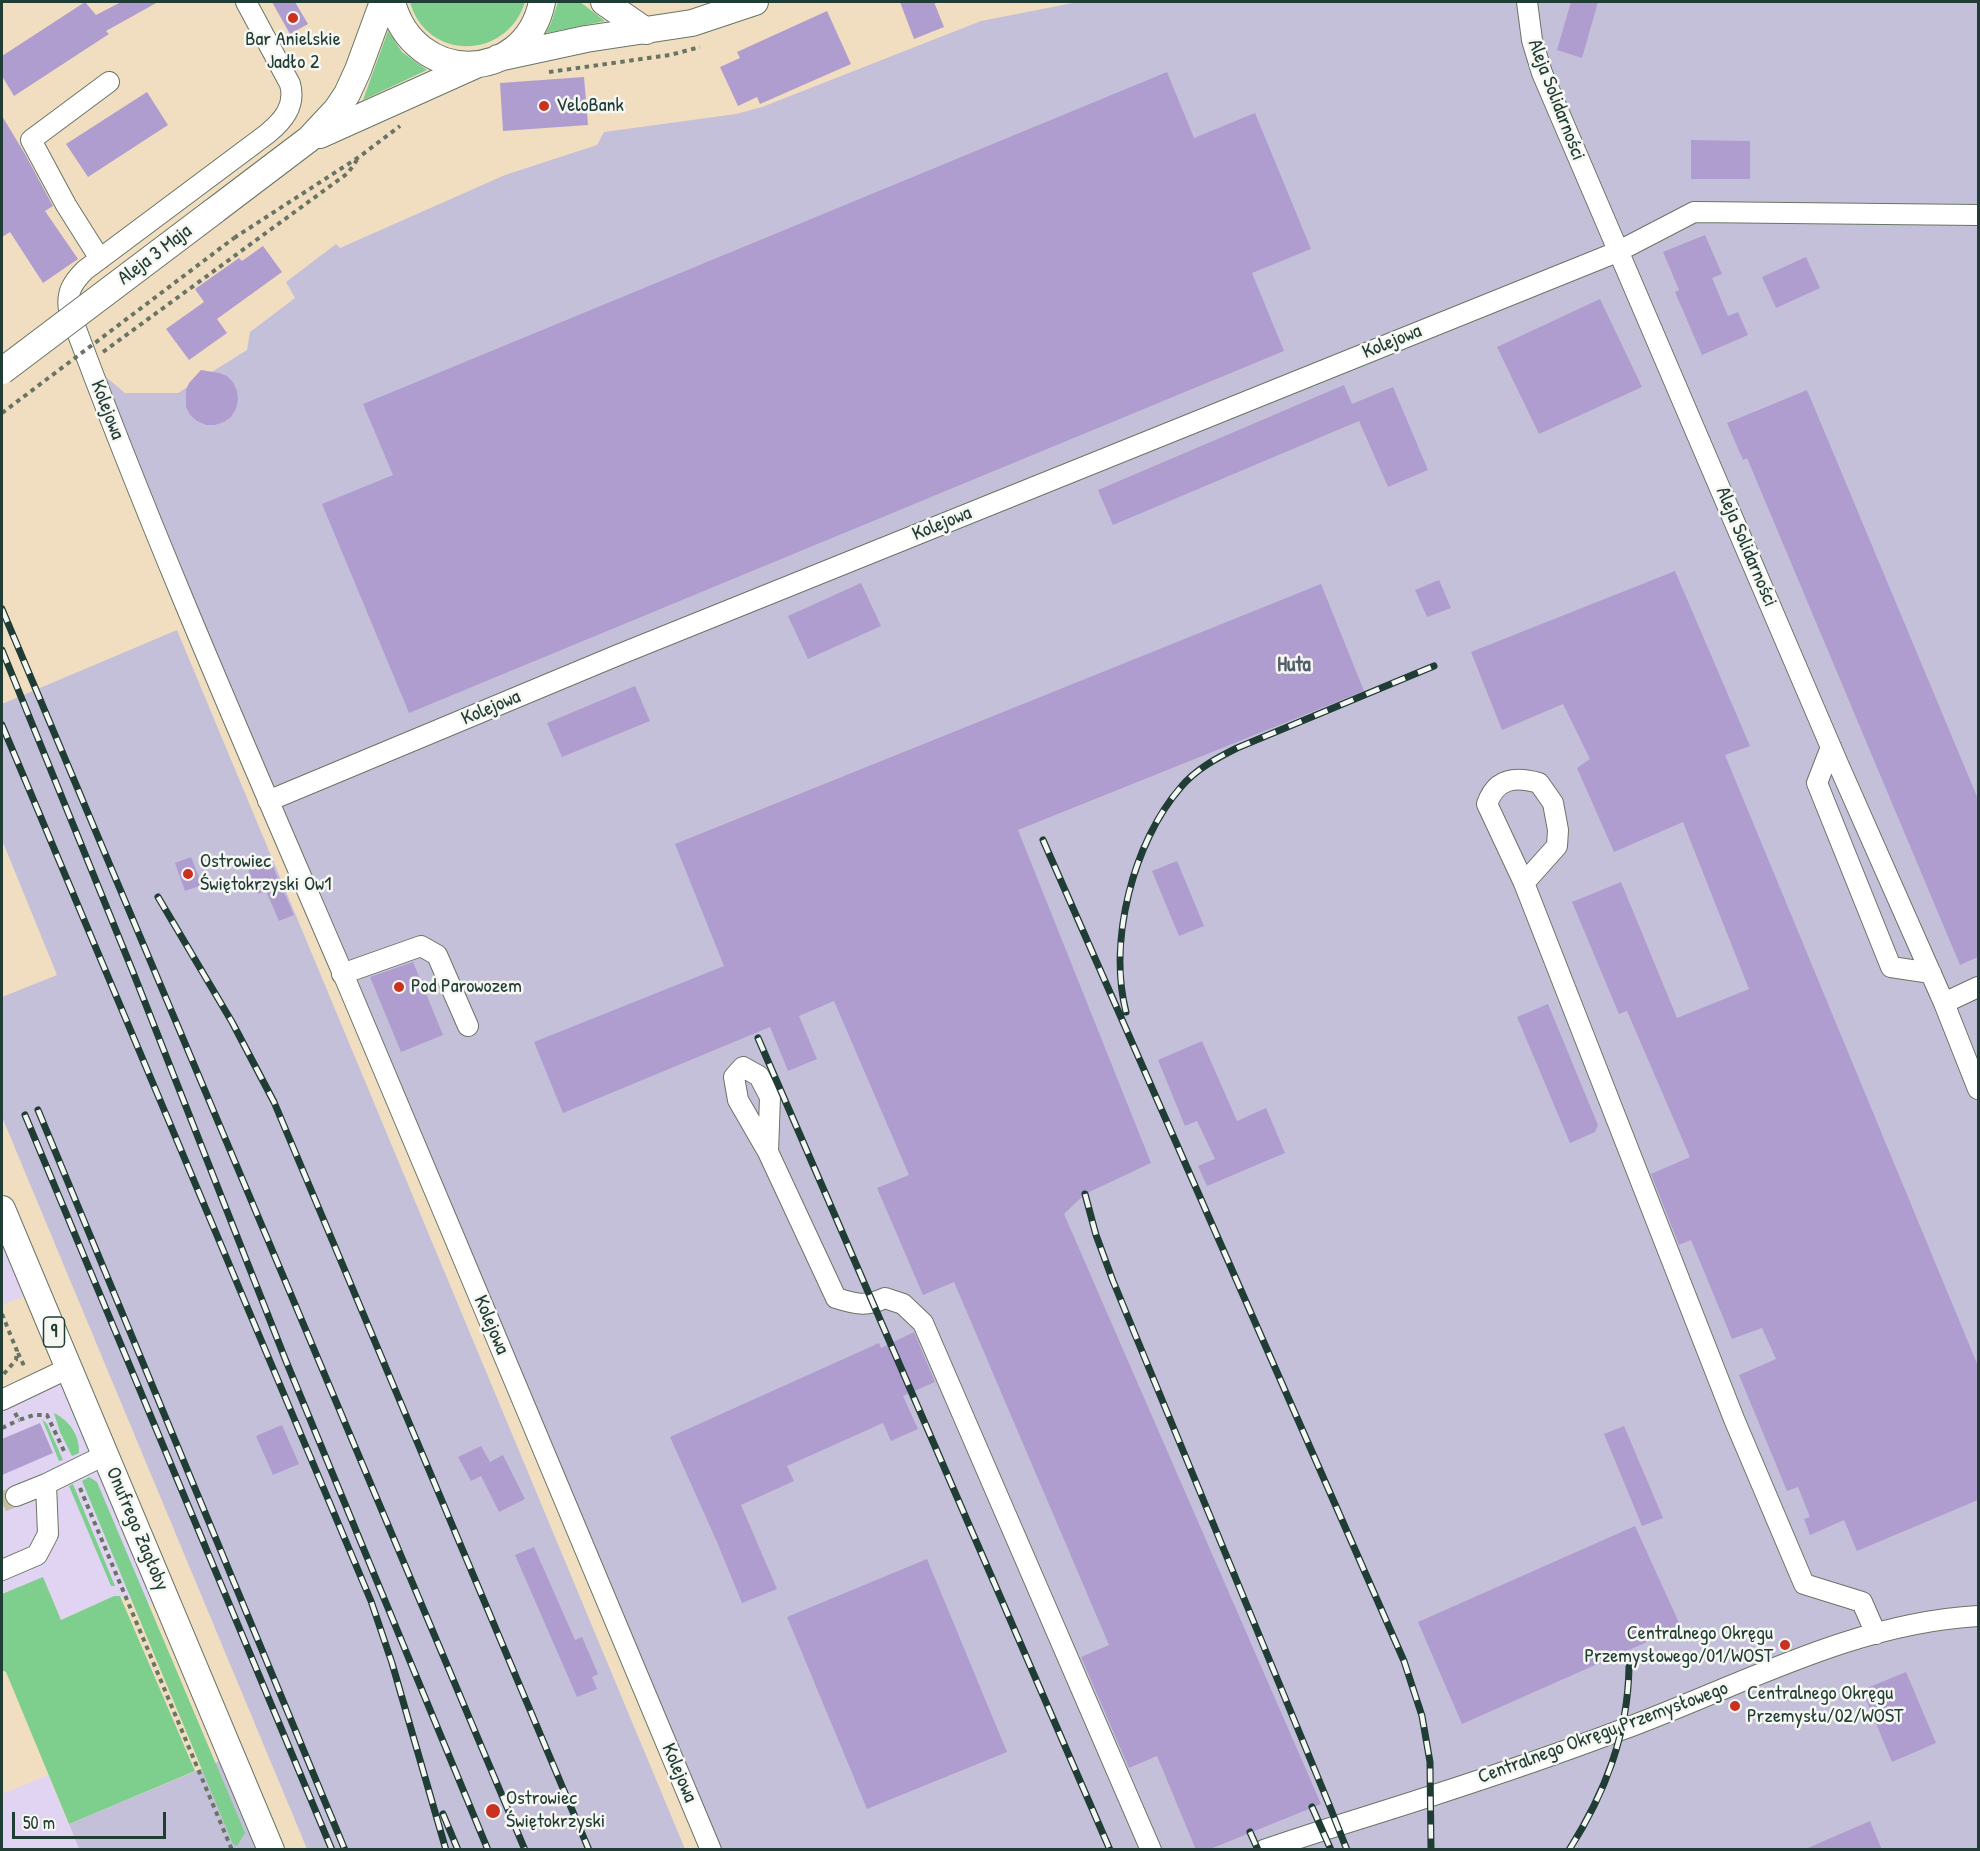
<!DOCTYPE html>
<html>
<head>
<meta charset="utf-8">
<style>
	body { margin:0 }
	#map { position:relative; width:1980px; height:1851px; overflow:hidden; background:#f1dec0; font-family:"Patrick Hand",sans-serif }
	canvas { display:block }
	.frame { position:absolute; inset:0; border:3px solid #1f3d34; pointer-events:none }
	.scale { position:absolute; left:12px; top:1812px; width:154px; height:27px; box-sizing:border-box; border:3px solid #1f3d34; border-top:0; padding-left:8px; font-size:18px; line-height:21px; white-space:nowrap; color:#1f3d34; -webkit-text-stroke:4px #f6f6f2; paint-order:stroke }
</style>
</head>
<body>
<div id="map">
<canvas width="1980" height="1851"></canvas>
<div class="frame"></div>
<div class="scale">50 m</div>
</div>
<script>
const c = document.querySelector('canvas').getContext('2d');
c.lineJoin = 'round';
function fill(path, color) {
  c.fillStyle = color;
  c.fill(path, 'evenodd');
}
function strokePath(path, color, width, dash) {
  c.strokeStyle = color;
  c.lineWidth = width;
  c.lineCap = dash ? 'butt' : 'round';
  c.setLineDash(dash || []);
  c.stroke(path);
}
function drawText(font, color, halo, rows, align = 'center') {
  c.font = font + ' "Patrick Hand",sans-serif';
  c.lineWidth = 5;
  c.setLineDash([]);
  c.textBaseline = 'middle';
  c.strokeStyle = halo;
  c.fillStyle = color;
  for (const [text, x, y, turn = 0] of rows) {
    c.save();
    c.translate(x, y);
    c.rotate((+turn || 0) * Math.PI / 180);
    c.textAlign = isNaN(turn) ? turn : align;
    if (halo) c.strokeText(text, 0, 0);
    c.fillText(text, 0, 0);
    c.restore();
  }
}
fill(new Path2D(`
	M2,1209l34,82 -34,14z
	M69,1368l100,238 -55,-10 -53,24 -18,-42 -41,16v-194z
	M48,1775l31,74 -77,1v-56z`), '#e1d4f3');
fill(new Path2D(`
	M1078,2h900v1847h-1267l-623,-1487 37,31h53l69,-43 3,-18 45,-34 -9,-16 50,-38 4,4 165,-73 92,-30 7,-13 132,-18 26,-7 219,-86z
	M177,630l508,1219h-378l-305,-732v-120l55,-22 -55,-135v-136z
	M232,1756l39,93h-192l-10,-25z`), '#c5c0da');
fill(new Path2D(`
	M410,2h115c-18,58 -98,60 -115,0z
	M558,2h22l25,19 -59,12 5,-10z
	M388,31l14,21 25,18 -64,30z
	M54,1413c16,8 26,23 25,40l-7,3 -12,-24z
	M42,1419l5,5 16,36 -4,1z
	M89,1477l8,5 148,351 -8,13 -4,-2 -151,-363z
	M73,1484l42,102h-4l-42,-100z
	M43,1577l18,43 53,-24h6l75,175 -126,53 -63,-152 -4,-2v-76z`), '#7ece8e');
fill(new Path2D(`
	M85,2l11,13 25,-13h37l-52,29 3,3 -95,62 -12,-20v-20z
	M272,2h23l13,22 -18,10z
	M900,2h34l10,25 -30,12z
	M1571,2h27l-16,56 -25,-8z
	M827,11l24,53 -91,40 -3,-7 -19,9 -18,-39 20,-9 -3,-6z
	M1167,72l27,66 61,-25 56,136 -59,24 32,78 -875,362 -87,-209 71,-29 -30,-71z
	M584,77l4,48 -85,6 -3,-48z
	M147,92l21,33 -80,52 -22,-33z
	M2,116l23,38 28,52 -8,5 33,48 -35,24 -33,-51 -8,5z
	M1691,140l59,1v38h-59z
	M1705,235l17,39 -10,4 16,38 10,-4 10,23 -46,20 -27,-63 4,-2 -16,-38z
	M263,246l19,26 -65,47 10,14 -38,27 -23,-31 38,-27 -9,-13 44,-31 3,3z
	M1806,257l14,31 -44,20 -14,-31z
	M1600,299l42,88 -103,47 -42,-87z
	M201,370l18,3 8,3 6,6 4,9 1,9 -2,9 -5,8 -7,5 -9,3h-9l-9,-4 -7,-6 -4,-8v-17l3,-7z
	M1344,385l8,19 41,-17 35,83 -40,17 -29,-66 -246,104 -15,-35z
	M1807,390l171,409v158l-18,8 -213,-507 -4,2 -16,-37z
	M1675,571l75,175 -25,9 253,611v134l-121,51 -13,-31 -34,15 -6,-16 6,-2 -12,-30 -11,4 -48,-116 37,-16 -14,-31 -30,11 -41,-99 -12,5 -28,-71 39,-17 -63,-146 -8,3 -47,-112 49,-20 56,136 72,-29 -66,-167 -69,30 -37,-84 13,-9 -27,-55 -61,26 -31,-78z
	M1439,580l12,28 -24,9 -12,-27z
	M861,583l20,43 -73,33 -20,-43z
	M1321,584l43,107 -346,139 133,333 -66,31 -21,20 257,590 -113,46h-12l-39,-94 -28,12 -48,-111 28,-12 -155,-363 -31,13 -46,-107 32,-13 -75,-174 -35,15 18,43 -29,12 -18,-44 -207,86 -29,-71 190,-76 -49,-122z
	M635,686l15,35 -88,36 -15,-34z
	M268,855l26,60 -15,6 -13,-30 -8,3 -12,-30z
	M191,857l11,28 -17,6 -10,-28z
	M1177,861l27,65 -25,10 -27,-65z
	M413,962l30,73 -42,17 -31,-75z
	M1548,1004l50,121 -3,7 -25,11 -53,-126z
	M1202,1041l35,80 29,-13 19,45 -78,33 -9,-20 17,-7 -18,-38 -12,5 -27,-66z
	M914,1332l21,50 -32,14 15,33 -27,12 -8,-18 -96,43 7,15 -53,24 36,84 -35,14 -25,-61 -47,-105 209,-94 2,5z
	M40,1423l13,30 -51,22v-36z
	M282,1425l17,39 -26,11 -17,-39z
	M1624,1426l39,92 -21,8 -38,-92z
	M481,1446l9,16 13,-7 22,44 -26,13 -18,-36 -10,5 -13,-24z
	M1635,1526l46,101 -219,97 -44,-102z
	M534,1547l41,93 7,-3 16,37 -6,3 5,12 -20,8 -62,-142z
	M927,1559l80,193 -140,57 -80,-192z
	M1906,1672l30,71 -44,19 -30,-72z
	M1870,1821l12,29h-79z`), '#b09dcf');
strokePath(new Path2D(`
	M2,1502l14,-6`), '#c7bea4', 20, [20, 10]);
const minor = new Path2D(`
	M246,2l44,82c6,22 -7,37 -23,50l-182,136c-12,12 -19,22 -16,40 83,225 180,445 275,666 123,291 245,582 367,874
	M1527,2l5,38 10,33 297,693 105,237 34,86
	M100,259l-34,-54 -35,-65 78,-58
	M1831,747l-14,36 74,184 40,6
	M268,801l350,-146 999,-403 77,-40 284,3
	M1524,883l33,-37 1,-16 -5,-27 -14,-20c-24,-7 -43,-5 -52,21l37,79 210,536 70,165 58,18 14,32
	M342,974l79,-28 16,9 31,71
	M1944,1003l34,-16
	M768,1152l2,-55 -11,-21 -16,-9 -9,10 4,23 30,52 68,146c19,6 30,9 49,0l18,6 20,19 228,527
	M2,1400l67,-32
	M16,1496l30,-12
	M2,1570l35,-15 11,-21 -2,-50 59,-29
	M1264,1850c54,-19 109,-35 164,-53 65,-21 130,-43 193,-67 117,-43 231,-107 357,-114`);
const major = new Path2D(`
	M392,2c22,84 133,83 150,0
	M604,2l42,29
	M498,58l88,-19 106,-16 63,-21
	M320,135l156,-70
	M214,211l95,-72 28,-30 10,-15 11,-24 25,-68
	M2,1209l269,641`);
strokePath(minor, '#687565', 22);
strokePath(major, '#687565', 28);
strokePath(new Path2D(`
	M549,72l121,-17 30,-8
	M234,238l125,-81 41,-31
	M103,352l245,-179 11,-16
	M2,1314l15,37 -1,9 -14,16
	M18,1353l7,15
	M15,1413l4,7 15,-5h13l18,38
	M2,1428l17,-8
	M80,1488l152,362`), '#687565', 4, [4.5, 4.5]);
strokePath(minor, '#fff', 20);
strokePath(major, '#fff', 26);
const rail = new Path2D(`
	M2,609l523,1241
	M2,650l131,322 153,389 202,489
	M2,725l369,876 21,62 54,187
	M1043,840l361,821 18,55 8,46 1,88
	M158,897l74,125 42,80 315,748
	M1126,1012c-18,-71 7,-170 55,-225 15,-18 36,-29 56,-39l197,-82
	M758,1038l352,812
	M38,1110l307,740
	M25,1115l307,735
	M1085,1194l11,41 17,46 215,521 19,48
	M1312,1807l19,43
	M443,1814l15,36
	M1250,1832l8,18
	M1569,1850c36,-57 59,-116 60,-183`);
strokePath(rail, '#1f3d34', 7);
strokePath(rail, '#f6f6f2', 4.5, [14]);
const majorBridge = new Path2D(`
	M2,371l212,-160`);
strokePath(majorBridge, '#687565', 28, []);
strokePath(new Path2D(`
	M2,413l232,-175`), '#687565', 4, [4.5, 4.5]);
strokePath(majorBridge, '#fff', 26);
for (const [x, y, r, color] of [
	[293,18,6,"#c8321e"],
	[544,106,6,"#c8321e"],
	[188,874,6,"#c8321e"],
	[399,987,6,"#c8321e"],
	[1785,1645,6,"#c8321e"],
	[1735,1706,6,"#c8321e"],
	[493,1811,8,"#c8321e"]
]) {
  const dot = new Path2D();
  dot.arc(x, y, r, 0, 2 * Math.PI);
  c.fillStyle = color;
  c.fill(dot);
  strokePath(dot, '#f6f6f2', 2);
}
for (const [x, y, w] of [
	[54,1332,21]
]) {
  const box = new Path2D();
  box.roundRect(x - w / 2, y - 15, w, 30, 4.5);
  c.fillStyle = '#f6f6f2';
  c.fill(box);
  strokePath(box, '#1f3d34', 1.5);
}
drawText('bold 18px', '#1f3d34', null, [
	["9",54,1332]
]);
drawText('20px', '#1f3d34', '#f6f6f2', [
	["Bar Anielskie",293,40,"center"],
	["Jadło 2",293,63,"center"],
	["VeloBank",556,106],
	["Ostrowiec",200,862],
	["Świętokrzyski Ow1",200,885],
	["Pod Parowozem",411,987],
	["Centralnego Okręgu",1773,1634,"right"],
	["Przemysłowego/01/WOST",1773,1657,"right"],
	["Centralnego Okręgu",1747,1694],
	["Przemysłu/02/WOST",1747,1717],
	["Ostrowiec",506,1799],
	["Świętokrzyski",506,1822]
], 'left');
drawText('20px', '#1f3d34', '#f6f6f2', [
	["Aleja Solidarności",1556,100,69],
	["Aleja 3 Maja",155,255,-37],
	["Kolejowa",1392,342,-22],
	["Kolejowa",107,410,69],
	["Kolejowa",942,524,-22],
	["Aleja Solidarności",1746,547,67],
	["Kolejowa",491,708,-23],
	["Kolejowa",491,1325,67],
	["Onufrego Zagłoby",137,1529,67],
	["Centralnego Okręgu Przemysłowego",1603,1733,-20],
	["Kolejowa",679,1773,67]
]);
drawText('bold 21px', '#525f6a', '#f6f6f2', [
	["Huta",1294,665]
]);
</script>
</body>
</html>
